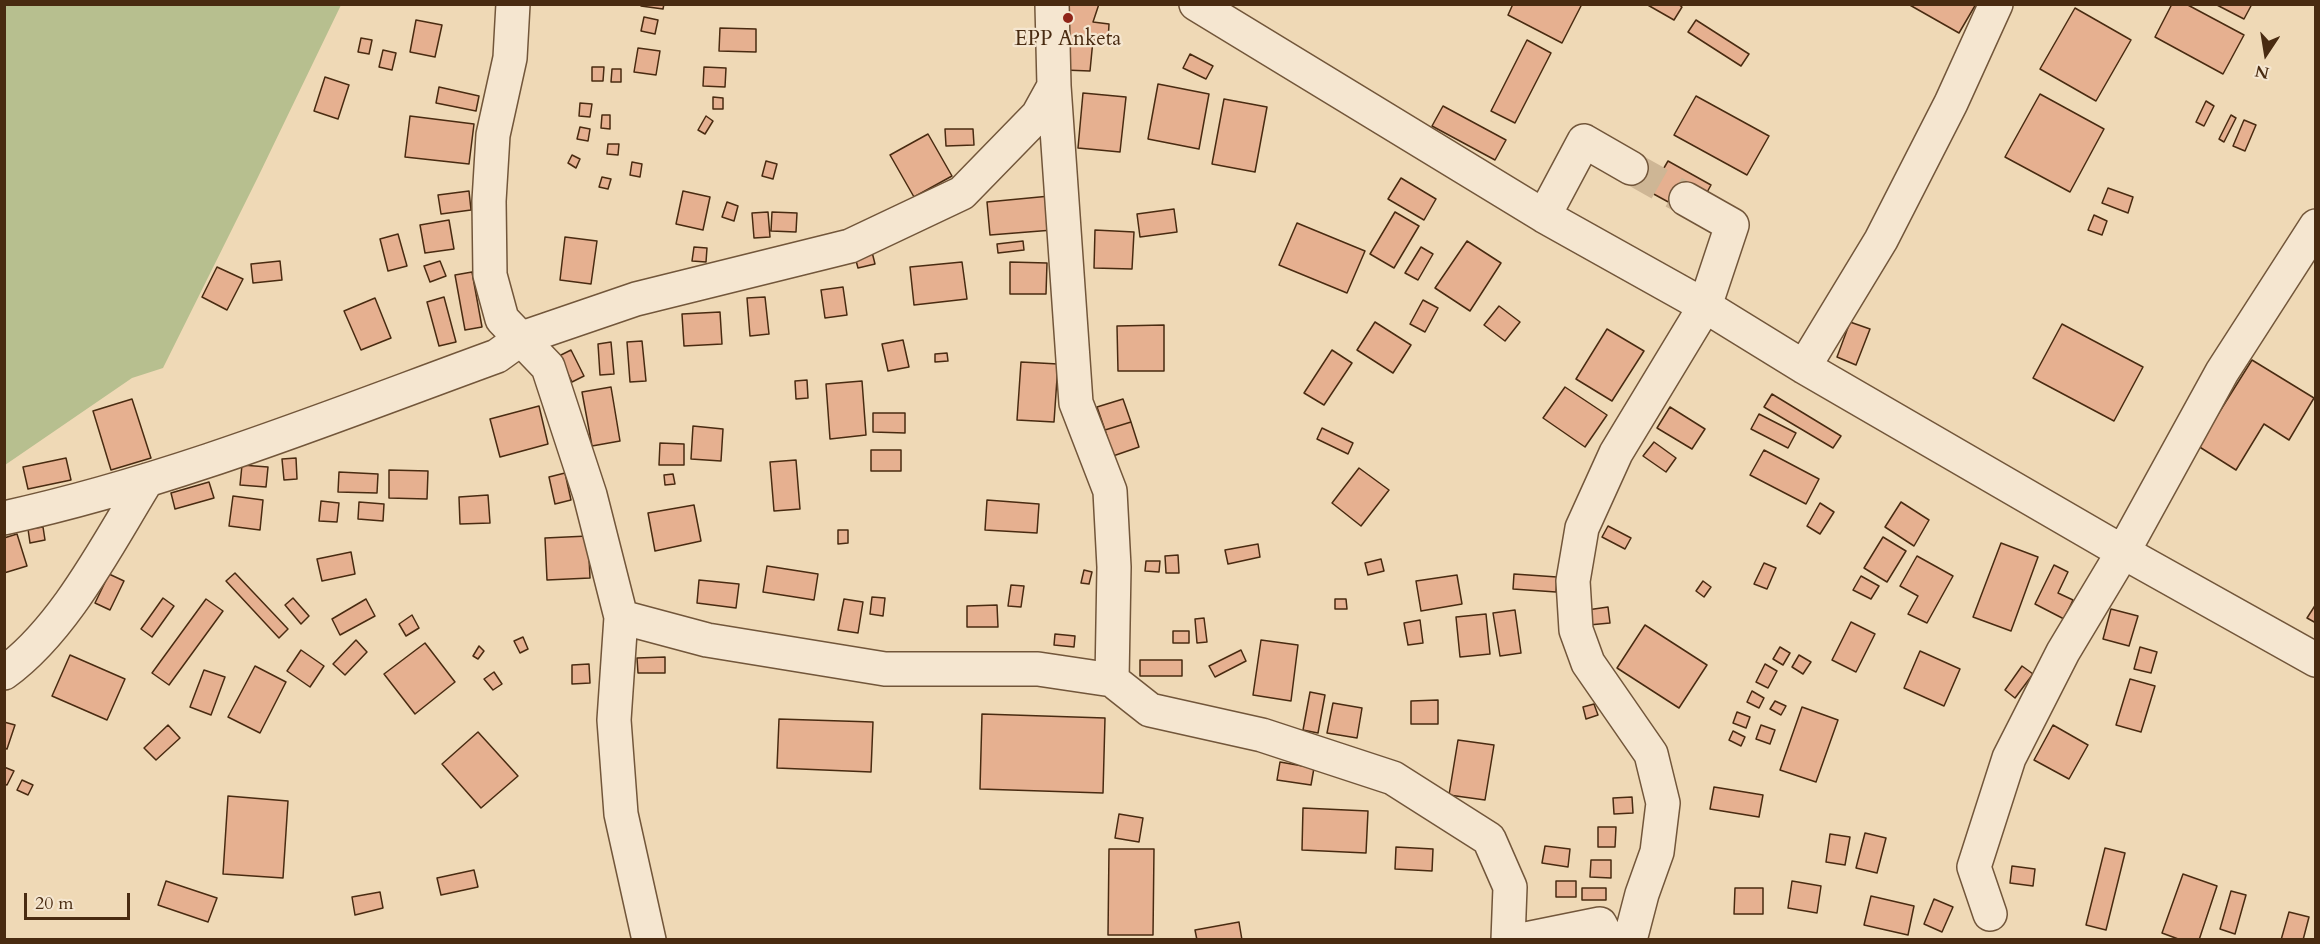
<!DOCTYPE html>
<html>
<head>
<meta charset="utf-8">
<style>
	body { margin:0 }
	#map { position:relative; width:2320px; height:944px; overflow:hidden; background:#efd9b6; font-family:Cardo,serif }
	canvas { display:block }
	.frame { position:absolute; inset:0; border:6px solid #492b11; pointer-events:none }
	.north { position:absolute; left:2236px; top:24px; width:60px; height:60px; -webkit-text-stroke:4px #f5e6d0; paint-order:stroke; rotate:192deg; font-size:16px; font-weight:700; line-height:24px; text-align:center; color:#492b11 }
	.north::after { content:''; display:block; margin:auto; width:21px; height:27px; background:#492b11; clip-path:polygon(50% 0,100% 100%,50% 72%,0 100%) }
	.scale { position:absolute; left:24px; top:893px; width:106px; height:27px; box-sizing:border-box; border:3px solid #492b11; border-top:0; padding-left:8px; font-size:18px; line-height:21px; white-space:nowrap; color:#492b11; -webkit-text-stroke:4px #f5e6d0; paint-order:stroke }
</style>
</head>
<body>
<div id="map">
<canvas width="2320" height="944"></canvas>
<div class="frame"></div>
<div class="north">N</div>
<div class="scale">20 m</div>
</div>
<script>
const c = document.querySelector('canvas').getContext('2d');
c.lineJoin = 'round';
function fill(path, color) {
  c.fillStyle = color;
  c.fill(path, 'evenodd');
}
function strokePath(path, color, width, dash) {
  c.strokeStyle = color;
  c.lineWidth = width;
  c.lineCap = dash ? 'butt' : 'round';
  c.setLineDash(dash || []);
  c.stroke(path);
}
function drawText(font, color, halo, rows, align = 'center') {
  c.font = font + ' Cardo,serif';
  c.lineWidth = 4.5;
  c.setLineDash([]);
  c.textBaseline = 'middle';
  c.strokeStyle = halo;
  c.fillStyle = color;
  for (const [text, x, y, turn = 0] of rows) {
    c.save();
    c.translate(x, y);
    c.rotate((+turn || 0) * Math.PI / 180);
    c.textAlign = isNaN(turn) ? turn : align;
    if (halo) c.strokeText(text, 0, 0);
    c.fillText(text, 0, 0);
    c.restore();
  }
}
fill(new Path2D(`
	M5,4l336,1 -83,172 -95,191 -31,10 -127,87z`), '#b7bf8f');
const building = new Path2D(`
	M641,4h23l-1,5 -22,-3z
	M1064,4h35l-6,18 16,2 -1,18 -15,-2 -3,31 -26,-1z
	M1513,4h69l-20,39 -54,-28z
	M1646,4h32l4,3 -8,13z
	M1908,4h68l-17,29z
	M2172,4h14l58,31 -21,39 -68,-37z
	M2215,4h37l-8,15z
	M2075,8l56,32 -35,61 -56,-32z
	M644,17l14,3 -3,14 -14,-3z
	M416,20l26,5 -7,32 -25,-5z
	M1696,20l53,34 -8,12 -53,-34z
	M720,28l36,1v23l-37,-1z
	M361,38l11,2 -3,14 -11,-2z
	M1527,40l24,13 -36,70 -24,-12z
	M638,48l22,3 -4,24 -22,-3z
	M383,50l13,3 -4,17 -13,-3z
	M1190,54l23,12 -7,13 -23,-11z
	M592,67h12l-1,14h-11z
	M704,67l22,1 -1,19 -22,-1z
	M612,69h9v13h-10z
	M325,77l24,8 -11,34 -24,-8z
	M1158,84l51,10 -10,55 -51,-10z
	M439,87l40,9 -3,15 -40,-8z
	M1083,93l43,4 -6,55 -42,-4z
	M2040,94l64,35 -34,63 -65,-35z
	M1696,96l73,40 -22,39 -73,-40z
	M713,97l10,1v11h-10z
	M1224,99l43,8 -12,65 -43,-8z
	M2206,101l8,5 -10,20 -8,-4z
	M580,103l12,1 -2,13 -11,-1z
	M1443,106l63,34 -11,20 -63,-34z
	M602,115h8v14l-9,-1z
	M2231,115l5,3 -12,24 -5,-3z
	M410,116l64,8 -5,40 -64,-7z
	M706,116l7,5 -8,13 -7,-4z
	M2244,120l12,5 -11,26 -12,-5z
	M580,127l10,2 -2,12 -11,-2z
	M945,129h28l1,16 -28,1z
	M928,134l24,42 -38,21 -24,-42z
	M608,144h11l-1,11 -11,-1z
	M572,155l8,4 -4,9 -8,-5z
	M766,161l11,3 -4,15 -11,-3z
	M1668,161l43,24 -17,31 -44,-24z
	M632,162l10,2 -2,13 -10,-2z
	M602,177l9,2 -3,10 -9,-2z
	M1401,178l35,21 -12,21 -36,-21z
	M2108,188l25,9 -5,16 -26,-10z
	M469,191l2,19 -30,4 -3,-19z
	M683,191l27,6 -7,33 -27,-6z
	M1050,196l3,34 -63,5 -3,-33z
	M727,202l11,4 -4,15 -12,-4z
	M1174,209l3,23 -37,5 -3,-23z
	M768,212l2,25 -16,1 -2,-25z
	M772,212l25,1 -1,19 -25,-1z
	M1395,212l24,14 -25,42 -24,-14z
	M2094,215l13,6 -5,14 -14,-5z
	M449,220l5,29 -29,4 -5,-28z
	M1297,223l68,28 -18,42 -68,-28z
	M1095,230l39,2 -2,37 -38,-1z
	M398,234l9,32 -19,5 -8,-32z
	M565,237l32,4 -6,43 -31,-4z
	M1023,241l1,9 -26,3 -1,-9z
	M1467,241l34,22 -31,48 -35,-23z
	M694,247l13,1 -1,14 -14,-1z
	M1421,247l12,7 -15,26 -13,-7z
	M872,252l3,12 -17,4 -3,-11z
	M280,261l2,19 -29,3 -2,-19z
	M440,261l6,15 -16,6 -6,-16z
	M962,262l5,37 -53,6 -4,-38z
	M1010,262l37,1 -1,31h-36z
	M217,267l26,12 -16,31 -25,-13z
	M472,272l10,55 -17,3 -10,-55z
	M843,287l4,28 -22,3 -4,-28z
	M444,297l12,45 -17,4 -12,-44z
	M765,297l4,37 -19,2 -3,-38z
	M375,298l16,40 -30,12 -17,-39z
	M1423,300l15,8 -13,24 -15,-8z
	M1499,306l21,16 -15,19 -21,-16z
	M720,312l2,32 -38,2 -2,-32z
	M1375,322l36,23 -18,28 -36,-23z
	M1850,322l20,7 -14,36 -19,-8z
	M2062,324l81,43 -29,54 -81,-43z
	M1164,325v46h-46l-1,-45z
	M1607,329l37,22 -32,50 -36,-22z
	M903,340l6,27 -21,4 -6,-27z
	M642,341l4,40 -16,1 -3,-40z
	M611,342l3,32 -14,1 -2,-31z
	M571,350l13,26 -12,6 -13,-26z
	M1332,350l20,13 -28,42 -20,-12z
	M947,353l1,8 -13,1v-8z
	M2252,360l62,38 -25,42 -25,-16 -28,46 -38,-24z
	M1021,362l37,2 -4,58 -37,-2z
	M807,380l1,18 -12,1 -1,-18z
	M862,381l4,54 -36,4 -4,-55z
	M611,387l9,54 -28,5 -10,-54z
	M1565,387l42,28 -22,32 -42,-29z
	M1772,394l69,42 -8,12 -69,-41z
	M132,399l19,59 -40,12 -18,-59z
	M1123,399l8,23 -26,8 -8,-23z
	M539,406l9,38 -48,13 -10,-38z
	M1670,407l35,22 -13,20 -35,-21z
	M873,413h32v20l-32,-1z
	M1759,414l37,19 -8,15 -37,-19z
	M1131,422l8,25 -26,9 -8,-26z
	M693,426l30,3 -2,32 -30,-2z
	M1322,428l31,15 -5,11 -31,-15z
	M1654,442l22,16 -10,14 -23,-16z
	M660,443l24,1v21h-25z
	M871,450h30v21h-30z
	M1764,450l55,29 -13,25 -56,-29z
	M66,458l5,22 -43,9 -5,-22z
	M296,458l1,21 -13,1 -2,-21z
	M796,460l4,49 -26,2 -4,-49z
	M242,465l26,2 -2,20 -26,-2z
	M1359,468l30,22 -28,36 -29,-23z
	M389,470l39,1 -1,28 -38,-1z
	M339,472l39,2 -1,19 -39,-1z
	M565,473l6,27 -16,4 -6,-27z
	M673,474l2,10 -10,1 -1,-10z
	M209,482l5,16 -39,11 -4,-16z
	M488,495l2,28 -30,1 -1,-27z
	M233,496l30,4 -3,30 -31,-4z
	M987,500l52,4 -2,29 -52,-3z
	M321,501l18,2 -2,19 -18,-1z
	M359,502l25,2 -1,17 -25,-2z
	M1901,502l28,18 -15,26 -29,-19z
	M1820,503l14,9 -14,22 -13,-8z
	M694,505l7,36 -46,10 -7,-38z
	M1608,526l23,12 -6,11 -23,-12z
	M43,527l2,13 -15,3 -2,-14z
	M838,530h10v13l-10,1z
	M17,534l10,32 -23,7v-35z
	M588,536l2,42 -43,2 -2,-42z
	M1883,537l23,14 -19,31 -23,-14z
	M2001,543l37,14 -27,74 -38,-14z
	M1258,544l2,13 -32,7 -3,-14z
	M351,552l4,22 -33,7 -5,-22z
	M1178,555l1,18h-13l-1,-17z
	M1917,556l36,20 -26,47 -19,-9 10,-18 -18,-10z
	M1381,559l3,12 -16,4 -3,-12z
	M1146,561h14l-1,11 -14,-1z
	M1764,563l12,5 -9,21 -13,-5z
	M2054,565l14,7 -10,21 15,7 -9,19 -29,-15z
	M767,566l51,8 -4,26 -51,-8z
	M1084,570l8,2 -3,12 -8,-1z
	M235,573l53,56 -9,9 -53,-57z
	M109,574l15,7 -14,29 -15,-7z
	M1514,574l43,3 -1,15 -43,-3z
	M1457,575l5,29 -41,7 -5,-30z
	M1861,576l18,10 -8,13 -18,-9z
	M699,580l40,4 -3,24 -39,-5z
	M1703,581l8,6 -7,10 -8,-6z
	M1011,585l13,1 -3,21 -13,-1z
	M872,597l13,1 -2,18 -13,-2z
	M163,598l11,8 -22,31 -11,-8z
	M293,598l16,18 -8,8 -16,-19z
	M206,599l17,12 -54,74 -17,-12z
	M366,599l9,17 -35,19 -8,-16z
	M844,599l19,3 -5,31 -20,-3z
	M1335,599h11l1,10h-12z
	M2316,604v19l-9,-5z
	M997,605l1,22h-31v-21z
	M1608,607l2,16 -21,2 -2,-15z
	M2111,609l27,7 -9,30 -26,-7z
	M1515,610l6,43 -21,3 -7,-43z
	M1486,614l4,40 -30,3 -4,-40z
	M412,615l7,13 -13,8 -7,-12z
	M1204,618l3,24 -10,1 -2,-24z
	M1420,620l3,23 -15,2 -4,-22z
	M1851,622l24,12 -19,38 -24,-12z
	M1645,625l62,40 -28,43 -62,-40z
	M1173,631h16v12h-16z
	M1055,634l20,2 -1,11 -20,-2z
	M523,637l5,12 -8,4 -6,-12z
	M356,640l11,12 -22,23 -12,-11z
	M1261,640l37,5 -7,56 -38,-6z
	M425,643l30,39 -40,32 -31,-40z
	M479,646l5,5 -6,8 -5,-3z
	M1780,647l10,6 -7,12 -10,-6z
	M2140,647l17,5 -6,21 -17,-4z
	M301,650l23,16 -14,21 -23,-16z
	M1241,650l5,11 -31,16 -6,-11z
	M1920,651l40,18 -16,37 -40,-18z
	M70,655l55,24 -18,41 -55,-24z
	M1799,655l12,7 -8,12 -11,-7z
	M665,657v16h-27l-1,-15z
	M1140,660h42v16h-42z
	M589,664l1,19 -18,1v-19z
	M1765,664l12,7 -9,17 -12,-6z
	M255,666l31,16 -26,51 -32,-16z
	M2022,666l11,8 -18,24 -10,-8z
	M204,670l21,7 -14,38 -21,-8z
	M494,672l8,12 -9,6 -9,-11z
	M2130,679l25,7 -14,46 -25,-7z
	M1752,691l12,7 -5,10 -12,-6z
	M1310,692l15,3 -7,38 -15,-3z
	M1438,700v24h-27v-23z
	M1775,701l11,5 -5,9 -11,-6z
	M1333,703l29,5 -5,30 -30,-5z
	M1594,704l4,11 -12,4 -3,-12z
	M1802,707l36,13 -22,62 -36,-12z
	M1737,712l13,5 -4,11 -13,-5z
	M982,714l123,4 -2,75 -123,-4z
	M779,719l94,3 -2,50 -94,-4z
	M4,722l11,3 -8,24 -3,-1z
	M168,725l12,13 -24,22 -12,-12z
	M1761,725l14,5 -5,14 -14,-5z
	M2053,725l35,20 -19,34 -35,-19z
	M1733,731l12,6 -4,9 -12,-6z
	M478,732l40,44 -37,32 -39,-44z
	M1458,740l36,5 -9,55 -36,-5z
	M1280,762l34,6 -3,17 -34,-5z
	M4,767l10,4 -7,14 -3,-1z
	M22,780l11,5 -5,10 -11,-5z
	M1714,787l49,8 -4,22 -49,-8z
	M228,796l60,5 -5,77 -60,-4z
	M1632,797l1,16 -19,1 -1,-16z
	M1303,808l65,3 -2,42 -64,-3z
	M1119,814l24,4 -4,24 -24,-4z
	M1598,827h18l-1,20h-17z
	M1865,833l21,5 -9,35 -21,-5z
	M1830,834l20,3 -5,28 -19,-3z
	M1545,846l25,3 -2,18 -26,-4z
	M1396,847l37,2 -1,22 -37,-2z
	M2105,848l20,5 -19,77 -20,-5z
	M1109,849h45l-1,86h-45z
	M1591,860h20v18l-21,-1z
	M2012,866l23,3 -2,17 -23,-3z
	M474,870l4,17 -37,8 -4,-17z
	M2183,874l34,12 -18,54h-18l-19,-7z
	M166,881l51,17 -9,24 -50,-17z
	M1556,881h20v16h-20z
	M1792,881l29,5 -4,27 -29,-5z
	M1582,888h24v12h-24z
	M1735,888h28v26h-29z
	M2231,891l15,4 -11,39 -15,-5z
	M380,892l3,16 -28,7 -3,-18z
	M1871,896l43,10 -6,29 -44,-10z
	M1934,899l19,8 -11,25 -18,-8z
	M2289,912l20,5 -6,23h-22z
	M1239,922l3,18h-45l-2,-10z`);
fill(building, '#e6b090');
strokePath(building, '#492b11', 1.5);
strokePath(new Path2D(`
	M1631,168l55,31`), '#ceb695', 33, [33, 16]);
const minor = new Path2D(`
	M513,4l-3,54 -17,77 -4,66 1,74 12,44 46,48 42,128 31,122
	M1052,4l2,82 22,317 34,88 4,76 -2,113
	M1196,4l348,212 161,90 99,61 319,185 193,108
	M1544,216l40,-75 47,27
	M1804,367l77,-127 70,-137 45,-99
	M4,518c169,-37 331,-103 493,-162l25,-18 114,-39 214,-53 112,-53 76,-78 16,-29
	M4,673c61,-44 104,-130 143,-193
	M1990,914l-16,-47 35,-109 54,-106 60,-100 99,-180 94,-146
	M649,940l-28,-126 -7,-94 7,-103 86,23 178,29h153l74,11 38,30 112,25 131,43 96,61 21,48 -2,53
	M1521,940l79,-16 8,16
	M1630,940l12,-46 15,-42 6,-49 -12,-49 -63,-91 -12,-33 -3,-49 9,-53 34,-75 89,-147 27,-81 -46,-26`);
strokePath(minor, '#72563a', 36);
strokePath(minor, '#f5e6d0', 33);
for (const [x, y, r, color] of [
	[1068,18,6,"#8f2418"]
]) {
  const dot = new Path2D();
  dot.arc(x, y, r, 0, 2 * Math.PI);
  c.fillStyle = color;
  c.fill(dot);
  strokePath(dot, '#f5e6d0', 2);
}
drawText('21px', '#492b11', '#f5e6d0', [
	["EPP Anketa",1068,40]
]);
</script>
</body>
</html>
